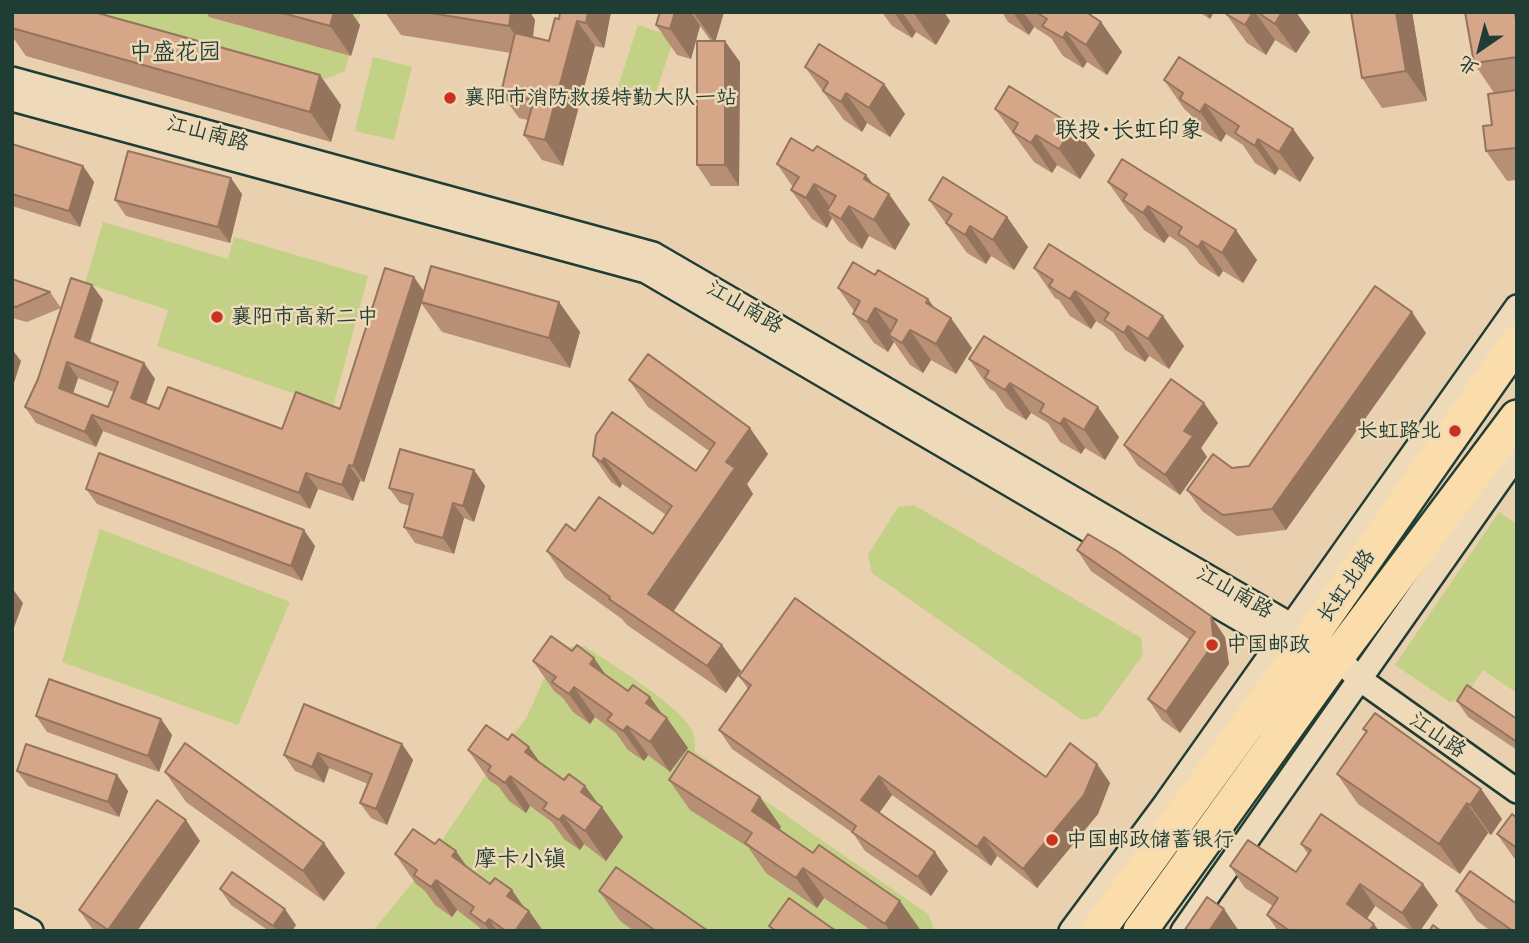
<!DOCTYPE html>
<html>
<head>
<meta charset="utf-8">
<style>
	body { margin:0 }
	#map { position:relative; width:1529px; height:943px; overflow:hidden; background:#e9d0ae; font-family:Mali,"LXGW WenKai TC",sans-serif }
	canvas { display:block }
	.frame { position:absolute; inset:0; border:14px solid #1f3d34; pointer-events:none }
	.north { position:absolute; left:1445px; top:14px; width:70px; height:70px; -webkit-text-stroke:5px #eedab8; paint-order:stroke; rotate:215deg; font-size:19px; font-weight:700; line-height:28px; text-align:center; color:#1f3d34 }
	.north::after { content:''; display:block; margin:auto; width:24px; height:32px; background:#1f3d34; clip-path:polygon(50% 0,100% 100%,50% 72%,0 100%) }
</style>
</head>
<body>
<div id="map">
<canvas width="1529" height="943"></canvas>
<div class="frame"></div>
<div class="north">北</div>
</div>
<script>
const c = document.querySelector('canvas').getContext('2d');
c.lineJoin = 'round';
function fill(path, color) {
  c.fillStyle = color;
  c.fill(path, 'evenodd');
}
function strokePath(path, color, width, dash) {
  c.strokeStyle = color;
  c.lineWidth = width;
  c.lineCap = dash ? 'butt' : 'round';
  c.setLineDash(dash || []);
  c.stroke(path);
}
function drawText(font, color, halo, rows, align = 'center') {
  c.font = font + ' Mali,"LXGW WenKai TC",sans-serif';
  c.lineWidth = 5;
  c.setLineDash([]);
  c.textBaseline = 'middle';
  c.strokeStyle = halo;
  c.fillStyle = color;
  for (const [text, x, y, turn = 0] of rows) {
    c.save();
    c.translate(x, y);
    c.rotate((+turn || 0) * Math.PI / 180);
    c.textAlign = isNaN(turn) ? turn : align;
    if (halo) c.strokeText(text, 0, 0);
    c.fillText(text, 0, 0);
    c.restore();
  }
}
fill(new Path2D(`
	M72,12h289l-16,59 -19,8 -18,2z
	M638,25l36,12 -22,68 -36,-12z
	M373,57l39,10 -18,73 -39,-9z
	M103,222l125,37 6,-22 134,39 -35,131 -176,-61 11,-36 -83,-27z
	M914,505l227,133 2,17 -45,61 -16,4 -210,-147 -4,-18 30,-48z
	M1499,512l18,12v169l-34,-23 -18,27 -15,5 -55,-37z
	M100,529l190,73 -52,123 -176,-63z
	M584,646c25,17 103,63 110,89 1,5 1,12 1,17l233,162 7,17h-562l45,-55 94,-140 15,-19 23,-52 15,-18z`), '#c2d185');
const minor = new Path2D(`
	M12,79l641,175 658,383 26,20 21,21 159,113
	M12,99l634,172 652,382 12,10
	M12,921l19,10
	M1071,931l95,-128 351,-496
	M1183,931l334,-476`);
const highway = new Path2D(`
	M1098,931l213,-294 206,-295
	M1140,931l197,-274 180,-240`);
strokePath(minor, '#1f3d34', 28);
strokePath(highway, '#1f3d34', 38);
strokePath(minor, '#eedab8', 23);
strokePath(highway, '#fbddab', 33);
fill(new Path2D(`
	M12,12l329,93 -10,37 -305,-86 -14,-20z
	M206,12h145l9,13 -9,31 -142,-39z
	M385,12h145l5,8 -2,17 16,4 10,-22 52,-7 -7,36 -9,-2 -32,120 -21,-6 -18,-25 4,-15 -9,-2 -18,-25 10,-40 -110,-18z
	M653,12h71l-9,29 25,21 -1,124h-28l-14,-21 14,-124 -11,-15 -9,33 -14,-4 -21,-30 3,-11z
	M882,12h62l6,9 -14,24 -20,-13 -4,6 -20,-12z
	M1002,12h84l15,10 21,30 -15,23 -20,-13 -4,6 -20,-12 -12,-18 -17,-11 -5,8 -21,-13z
	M1199,12h15l-4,7z
	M1227,12h69l14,20 -14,21 -21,-13 -9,15 -19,-12 -21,-29z
	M1351,12h61l15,89 -45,7 -20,-30z
	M1465,12h52v168l-10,1 -21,-30 6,-26 2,-32 -20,-30z
	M805,67l79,17 21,30 -15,23 -23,-14 -5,9 -18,-12z
	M1164,80l129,49 21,29 -14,24 -21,-13 -4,6 -20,-12 -12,-18 -17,-11 -5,8 -21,-13 -11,-16 -4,-3z
	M995,109l100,46 -15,24 -23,-14 -5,8 -18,-11z
	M12,144l71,22 11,16 -14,45 -68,-21z
	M813,151l53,24 8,10 36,39 -15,26 -26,-14 -7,13 -14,-8 -16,-23 -5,10 -15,-9 -21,-29 2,-3 -16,-23z
	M1108,182l149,78 -14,23 -20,-12 -4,6 -20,-13 -13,-17 -17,-11 -5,7 -20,-13 -11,-15 -4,-3z
	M242,194l-12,49 -104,-27 -11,-16z
	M929,200l78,17 21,30 -14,23 -23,-14 -5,8 -19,-11z
	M1034,268l150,78 -15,23 -20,-13 -4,6 -20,-12 -12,-18 -17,-11 -5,8 -21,-13 -11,-16 -4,-2z
	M12,279l38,13 11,16 -34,14 -15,-4z
	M92,285l11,15 -13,43 54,20 11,16 -9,25 13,5 123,20 58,-20 84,-118 135,11 21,30 -10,36 -128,-36 -21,-29 -57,179 -4,-1 -7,20 -35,-12 -8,20 -207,-78 -7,16 -60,-24 -11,-16 13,-28zM78,378l36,14 -6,15 -35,-14z
	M838,288l97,21 37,39 -16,26 -25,-14 -8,13 -13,-8 -16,-23 -6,10 -14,-9 -21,-29 1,-3z
	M1426,333l-140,197 -49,6 -35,-25 -15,-21 45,-22 17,-2z
	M969,359l150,78 -14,23 -20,-12 -4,6 -21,-12 -12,-19 -17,-10 -5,7 -20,-12 -11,-16 -5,-3z
	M629,380l139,74 -21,30 6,10 -80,117 68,60 -15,22 -99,-68 -5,-6 -57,-41 -18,-27 28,-20 78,3 13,-19 -44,-31 -2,4 -9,-6 -18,-26 103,15 13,-20 -61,-44z
	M1204,403l14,20 -17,25 6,9 -27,38 -42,-29 -14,-21z
	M474,470l11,16 -11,36 -10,-4 -10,36 -39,-11 -11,-16 6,-21 -10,-3 -11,-15z
	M86,489l229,57 -13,35 -205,-77z
	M1077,550l148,87 4,27 -49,69 -18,-13 -14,-21 42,-59 -99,-69z
	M533,661l73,14 22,16 22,6 38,51 -18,24 -22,-17 -4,6 -16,-11 -12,-17 -21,-16 -5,7 -17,-12 -10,-14 -9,-7z
	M739,676l307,101 51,-13 13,19 -12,31 -61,74 -40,-32 -6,10 -99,-71 -13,18 69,58 -17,25 -66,-45 -12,-18 -121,-84 -13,-19 29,-41z
	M1457,701l60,18v31l-49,-33z
	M36,716l125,3 11,16 -13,37 -112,-40z
	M1363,729l118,60 21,30 -11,16 -3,-2 -28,41 -102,-70 -21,-30 29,-41z
	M508,740l21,7 12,17 23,16 21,6 38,51 -17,24 -22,-17 -4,6 -16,-11 -12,-17 -22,-16 -4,7 -17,-12 -10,-14 -10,-7 -21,-30z
	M402,744l11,16 -26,65 -16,-7 -11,-15 8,-19 -39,-16 -5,15 -29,-12 -11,-16z
	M17,771l100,4 11,16 -9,26 -91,-31z
	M165,772l180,101 -21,28 -138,-99z
	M669,780l91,17 21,30 -2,3 34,23 87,48 21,30h-49l-48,-33 -7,10 -51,-35 -18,-26 -58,-37z
	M1517,818v44l-20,-28z
	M200,841l-63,90h-43l-15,-21z
	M1301,844l137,61 -18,26h-9l-36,-25 -8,13 12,12h-101l-11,-16 6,-9 -28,-18 -15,-22 66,6 12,-18z
	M395,854l73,14 61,43 14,20h-61l-4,-5 -21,-16 -5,7 -17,-12 -10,-14 -9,-7z
	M220,889l76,36 -4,6h-23l-38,-26z
	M599,891l109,40h-74l-14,-10z
	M1456,891l61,40h-26l-14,-10z`), '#b78f74');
fill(new Path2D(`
	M334,12h17l9,13 -9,31 -21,-30z
	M511,12h19l5,8 -5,36 -21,-30z
	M588,12h23l-7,36 -18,-25z
	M675,12h16l9,14 -9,33 -21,-30z
	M691,12h33l-9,31 -21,-30z
	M894,12h8l14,20 -4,6z
	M916,12h28l6,9 -14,24 -21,-30z
	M1013,12h10l11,15 -5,8z
	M1205,12h9l-4,7z
	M1253,12h2l20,28 -9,15 -21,-30z
	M1282,12h14l14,20 -14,21 -21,-29z
	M1396,12h16l15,89 -21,-30z
	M577,21l18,25 -32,120 -18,-26z
	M1101,22l21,30 -15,23 -21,-30z
	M1066,32l21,30 -4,6 -20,-30z
	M725,41l15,21 -1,124 -14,-21z
	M320,75l21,30 -10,37 -21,-30z
	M884,84l21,30 -15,23 -21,-29z
	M846,93l21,30 -5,9 -21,-30z
	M1205,104l21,30 -5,8 -21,-30z
	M1074,126l21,29 -15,24 -21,-30z
	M1293,129l21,29 -14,24 -21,-30z
	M1036,135l21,30 -5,8 -21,-30z
	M1258,139l21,30 -4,6 -20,-29z
	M83,166l11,16 -14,45 -11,-16z
	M866,175l19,26 4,-7 21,30 -15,26 -21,-30 -10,-41z
	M231,178l11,16 -12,49 -12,-16z
	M814,184l21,30 -8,-3 5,7 -5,10 -21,-30z
	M849,206l20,30 -7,13 -21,-30z
	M1148,206l21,30 -5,7 -21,-30z
	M1007,217l21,30 -14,23 -21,-30z
	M970,226l21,30 -5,8 -21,-29z
	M1236,230l21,30 -14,23 -21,-30z
	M1202,241l21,30 -4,6 -21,-30z
	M414,277l11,16 -61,189 -11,-16z
	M92,285l11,15 -17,53 -11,-16z
	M1075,291l21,30 -5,8 -21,-30z
	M928,299l19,26 4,-7 21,30 -16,26 -20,-30 -10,-41z
	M559,302l21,30 -10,36 -21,-30z
	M875,308l21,30 -7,-3 5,7 -6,10 -21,-30z
	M1412,312l14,21 -140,197 -14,-21z
	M1163,316l21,30 -15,23 -21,-30z
	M1128,326l21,30 -4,6 -21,-29z
	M910,330l21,30 -8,13 -21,-30z
	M12,349l9,12 -8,25 -1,-2z
	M67,362l11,16 -8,25 -11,-15z
	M144,363l11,16 -13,35 -11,-16z
	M1010,383l21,30 -5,7 -21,-30z
	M1204,403l14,20 -17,25 6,9 -27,38 -15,-20 19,-44z
	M1098,407l21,30 -14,23 -21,-30z
	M92,415l11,16 -7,16 -11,-15z
	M1064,418l21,30 -4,6 -21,-30z
	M750,428l18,26 -21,30 6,10 -86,127 -19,-27 78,-132z
	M604,458l18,26 -2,4 -19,-26z
	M349,465l11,16 -7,20 -11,-16z
	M474,470l11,16 -11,36 -11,-16z
	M306,473l12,16 -8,20 -11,-16z
	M453,503l11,15 -10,36 -11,-16z
	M304,530l11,16 -13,35 -11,-15z
	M12,588l11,15 -11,30z
	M1211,616l14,21 4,27 -49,69 -14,-21z
	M722,645l19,26 -15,22 -19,-27z
	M594,658l21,30 -25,-24z
	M574,687l21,30 -5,7 -21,-30z
	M650,697l15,22 2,-1 21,30 -18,24 -20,-30 -4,-39z
	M161,719l11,16 -13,37 -11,-16z
	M627,726l21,29 -4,6 -21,-30z
	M402,744l11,16 -26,65 -11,-16z
	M529,747l21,30 -25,-25z
	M318,753l11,15 -5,15 -12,-16z
	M1097,764l13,19 -12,31 -61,74 -14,-19z
	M117,775l11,16 -9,26 -11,-15z
	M510,776l20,30 -4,7 -21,-30z
	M879,776l13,19 -17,24 -14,-19z
	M585,786l16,22 1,-1 21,30 -17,24 -21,-30 -4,-39z
	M1481,789l21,30 -11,16 -21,-30z
	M760,797l21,30 -9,14 -20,-30z
	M1467,803l21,30 -28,41 -21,-30z
	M563,815l21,29 -4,6 -21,-30z
	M186,820l14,21 -63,90 -29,-1z
	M984,837l13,19 -6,10 -14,-19z
	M324,843l21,30 -21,28 -21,-30z
	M456,851l21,30 -25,-25z
	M935,852l13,19 -17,25 -13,-19z
	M803,868l21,30 -7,10 -21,-30z
	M436,880l21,30 -5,7 -21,-30z
	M1360,884l15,22 -13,20 -15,-22z
	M1423,884l15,21 -18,26h-6l-12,-18z
	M512,890l16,23 1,-2 14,20h-28l-8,-35z
	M900,901l21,30h-31l-5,-7z
	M285,909l11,16 -4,6h-15l-4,-5z
	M1224,909l15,22h-30z
	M489,919l8,12h-7l-5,-7z
	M1374,924l5,7h-10z`), '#95745e');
const building = new Path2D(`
	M12,12h82l226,63 -10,37 -298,-84z
	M279,12h55l-4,14z
	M425,12h86l-2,14z
	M560,12h28l-2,11 -9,-2 -32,119 -21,-5 10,-35 -33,-7 14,-60 34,8 6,-23 4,1z
	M660,12h15l-5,17 -14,-4z
	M1036,12h50l15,10 -15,23 -20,-13 -3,6 -21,-12 5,-7z
	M1227,12h26l-8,13 -19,-11z
	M1257,12h25l-7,12z
	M1351,12h45l10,59 -44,7z
	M1465,12h52l-2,1 2,13v31l-43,6z
	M697,41h28v124h-28z
	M819,44l65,40 -15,24 -23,-15 -5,9 -18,-11 5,-9 -23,-15z
	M1179,57l114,72 -14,23 -21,-13 -3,7 -20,-13 4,-7 -34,-22 -5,8 -20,-13 3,-6 -19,-13z
	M1009,86l65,40 -15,23 -23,-14 -5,8 -18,-11 5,-9 -23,-14z
	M1517,90v58l-31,3 -3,-25 9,-1 -4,-31z
	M791,138l22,13 4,-5 49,29 -2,4 25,15 -15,26 -25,-14 -8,13 -14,-8 9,-15 -22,-12 -8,14 -15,-8 8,-13 -22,-13z
	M12,144l71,22 -14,45 -57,-17z
	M128,151l103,27 -13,49 -103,-27z
	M1122,159l114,71 -14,23 -20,-12 -4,6 -20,-13 4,-7 -34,-21 -5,7 -20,-13 4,-6 -19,-12z
	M943,177l64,40 -14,23 -23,-14 -5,9 -19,-12 6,-9 -23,-14z
	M1049,244l114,72 -15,23 -20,-13 -4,7 -20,-13 5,-7 -34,-22 -5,8 -21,-13 4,-6 -19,-12z
	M853,262l22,13 3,-5 50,29 -2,4 25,15 -15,26 -26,-14 -8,13 -13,-8 8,-15 -22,-12 -8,14 -14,-8 7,-13 -22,-13z
	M431,266l128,36 -10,36 -128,-36z
	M385,268l29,9 -61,189 -4,-1 -7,20 -36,-12 -7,20 -207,-78 -7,17 -60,-25 13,-28 33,-101 21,7 -17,52 69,26 -13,35 28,11 9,-22 114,42 14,-37 44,17zM67,362l51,20 -10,25 -49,-19z
	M12,279l38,13 -34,15 -4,-1z
	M1375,286l37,26 -140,197 -49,6 -36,-25 26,-36 19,14 17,-2z
	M984,336l114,71 -14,23 -20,-12 -4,6 -20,-12 4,-8 -34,-21 -5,7 -20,-12 4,-7 -20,-12z
	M648,354l102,74 -24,34 9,6 -87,126 74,51 -15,21 -98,-67 1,-2 -63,-46 19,-27 9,7 24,-34 54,37 19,-28 -68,-48 -3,4 -8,-6 3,-21 16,-23 84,59 19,-28 -86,-63z
	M1171,379l33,24 -20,28 9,5 -28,39 -41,-30z
	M400,449l74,21 -11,36 -10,-3 -10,35 -39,-11 9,-33 -24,-6z
	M99,453l205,77 -13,36 -205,-77z
	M1088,534l29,17 94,65 3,27 -48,69 -18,-13 47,-67 -118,-82z
	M795,598l251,179 24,-34 27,21 -13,31 -61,74 -39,-32 -7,10 -98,-71 -18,24 74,52 -17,25 -66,-45 4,-6 -137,-96 32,-45 -12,-9z
	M551,636l21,15 5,-6 17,13 -4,6 38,27 5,-6 17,12 -4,6 21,15 -17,24 -23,-16 -4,5 -16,-11 5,-6 -38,-27 -5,7 -17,-12 4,-5 -23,-16z
	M49,679l112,40 -13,37 -112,-40z
	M1467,685l50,34v23l-60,-41z
	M304,704l98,40 -26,65 -16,-6 12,-29 -54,-21 -6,14 -28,-12z
	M1375,713l106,76 -11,16 -3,-2 -28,41 -102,-70 30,-43 -4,-2z
	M486,725l22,15 4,-6 17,13 -4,5 39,28 5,-6 16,12 -4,6 21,15 -17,24 -22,-16 -4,5 -16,-11 4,-6 -37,-27 -5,7 -17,-12 3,-5 -23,-16z
	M185,743l139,100 -21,28 -138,-99z
	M26,744l91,31 -9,27 -91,-31z
	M688,751l72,46 -8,14 61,42 6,-8 81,56 -15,23 -82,-56 -7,10 -51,-35 7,-10 -83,-53z
	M157,800l29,20 -78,110 -29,-20z
	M1321,814l102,70 -21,29 -42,-29 -13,20 27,20 -5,7h-79l-23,-16 11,-17 -48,-32 18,-26 48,32 15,-22 -10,-6z
	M1512,814l5,4v30l-20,-14z
	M413,829l22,15 4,-5 17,12 -4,5 38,28 5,-6 17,12 -5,6 22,15 -14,20h-9l-17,-12 -4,5 -15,-11 4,-6 -38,-27 -5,7 -17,-12 3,-5 -22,-16z
	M616,867l92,64h-52l-57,-40z
	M1470,871l47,33v27h-4l-57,-40z
	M232,872l53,37 -12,17 -53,-37z
	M1207,897l17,12 -15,22h-25z
	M789,898l47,33h-60l-7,-5z
	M1433,925l8,6h-12z`);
fill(building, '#d5a687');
strokePath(building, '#95745e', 2);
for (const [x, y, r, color] of [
	[450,98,7,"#c8321e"],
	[217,317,7,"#c8321e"],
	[1455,431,7,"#c8321e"],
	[1212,645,7,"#c8321e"],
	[1052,840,7,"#c8321e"]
]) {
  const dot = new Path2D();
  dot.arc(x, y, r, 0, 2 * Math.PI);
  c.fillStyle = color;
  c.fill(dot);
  strokePath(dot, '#eedab8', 2.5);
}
drawText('21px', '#1f3d34', '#eedab8', [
	["襄阳市消防救援特勤大队一站",464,98],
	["襄阳市高新二中",231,317],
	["长虹路北",1441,431,"right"],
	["中国邮政",1226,645],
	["中国邮政储蓄银行",1066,840]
], 'left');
drawText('21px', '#1f3d34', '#eedab8', [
	["江山南路",208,133,15],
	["江山南路",745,307,30],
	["长虹北路",1346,586,-55],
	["江山南路",1235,592,30],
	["江山路",1438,735,35]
]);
drawText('23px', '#1f3d34', '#eedab8', [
	["中盛花园",175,52],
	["联投·长虹印象",1129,130],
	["摩卡小镇",520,859]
]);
</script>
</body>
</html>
